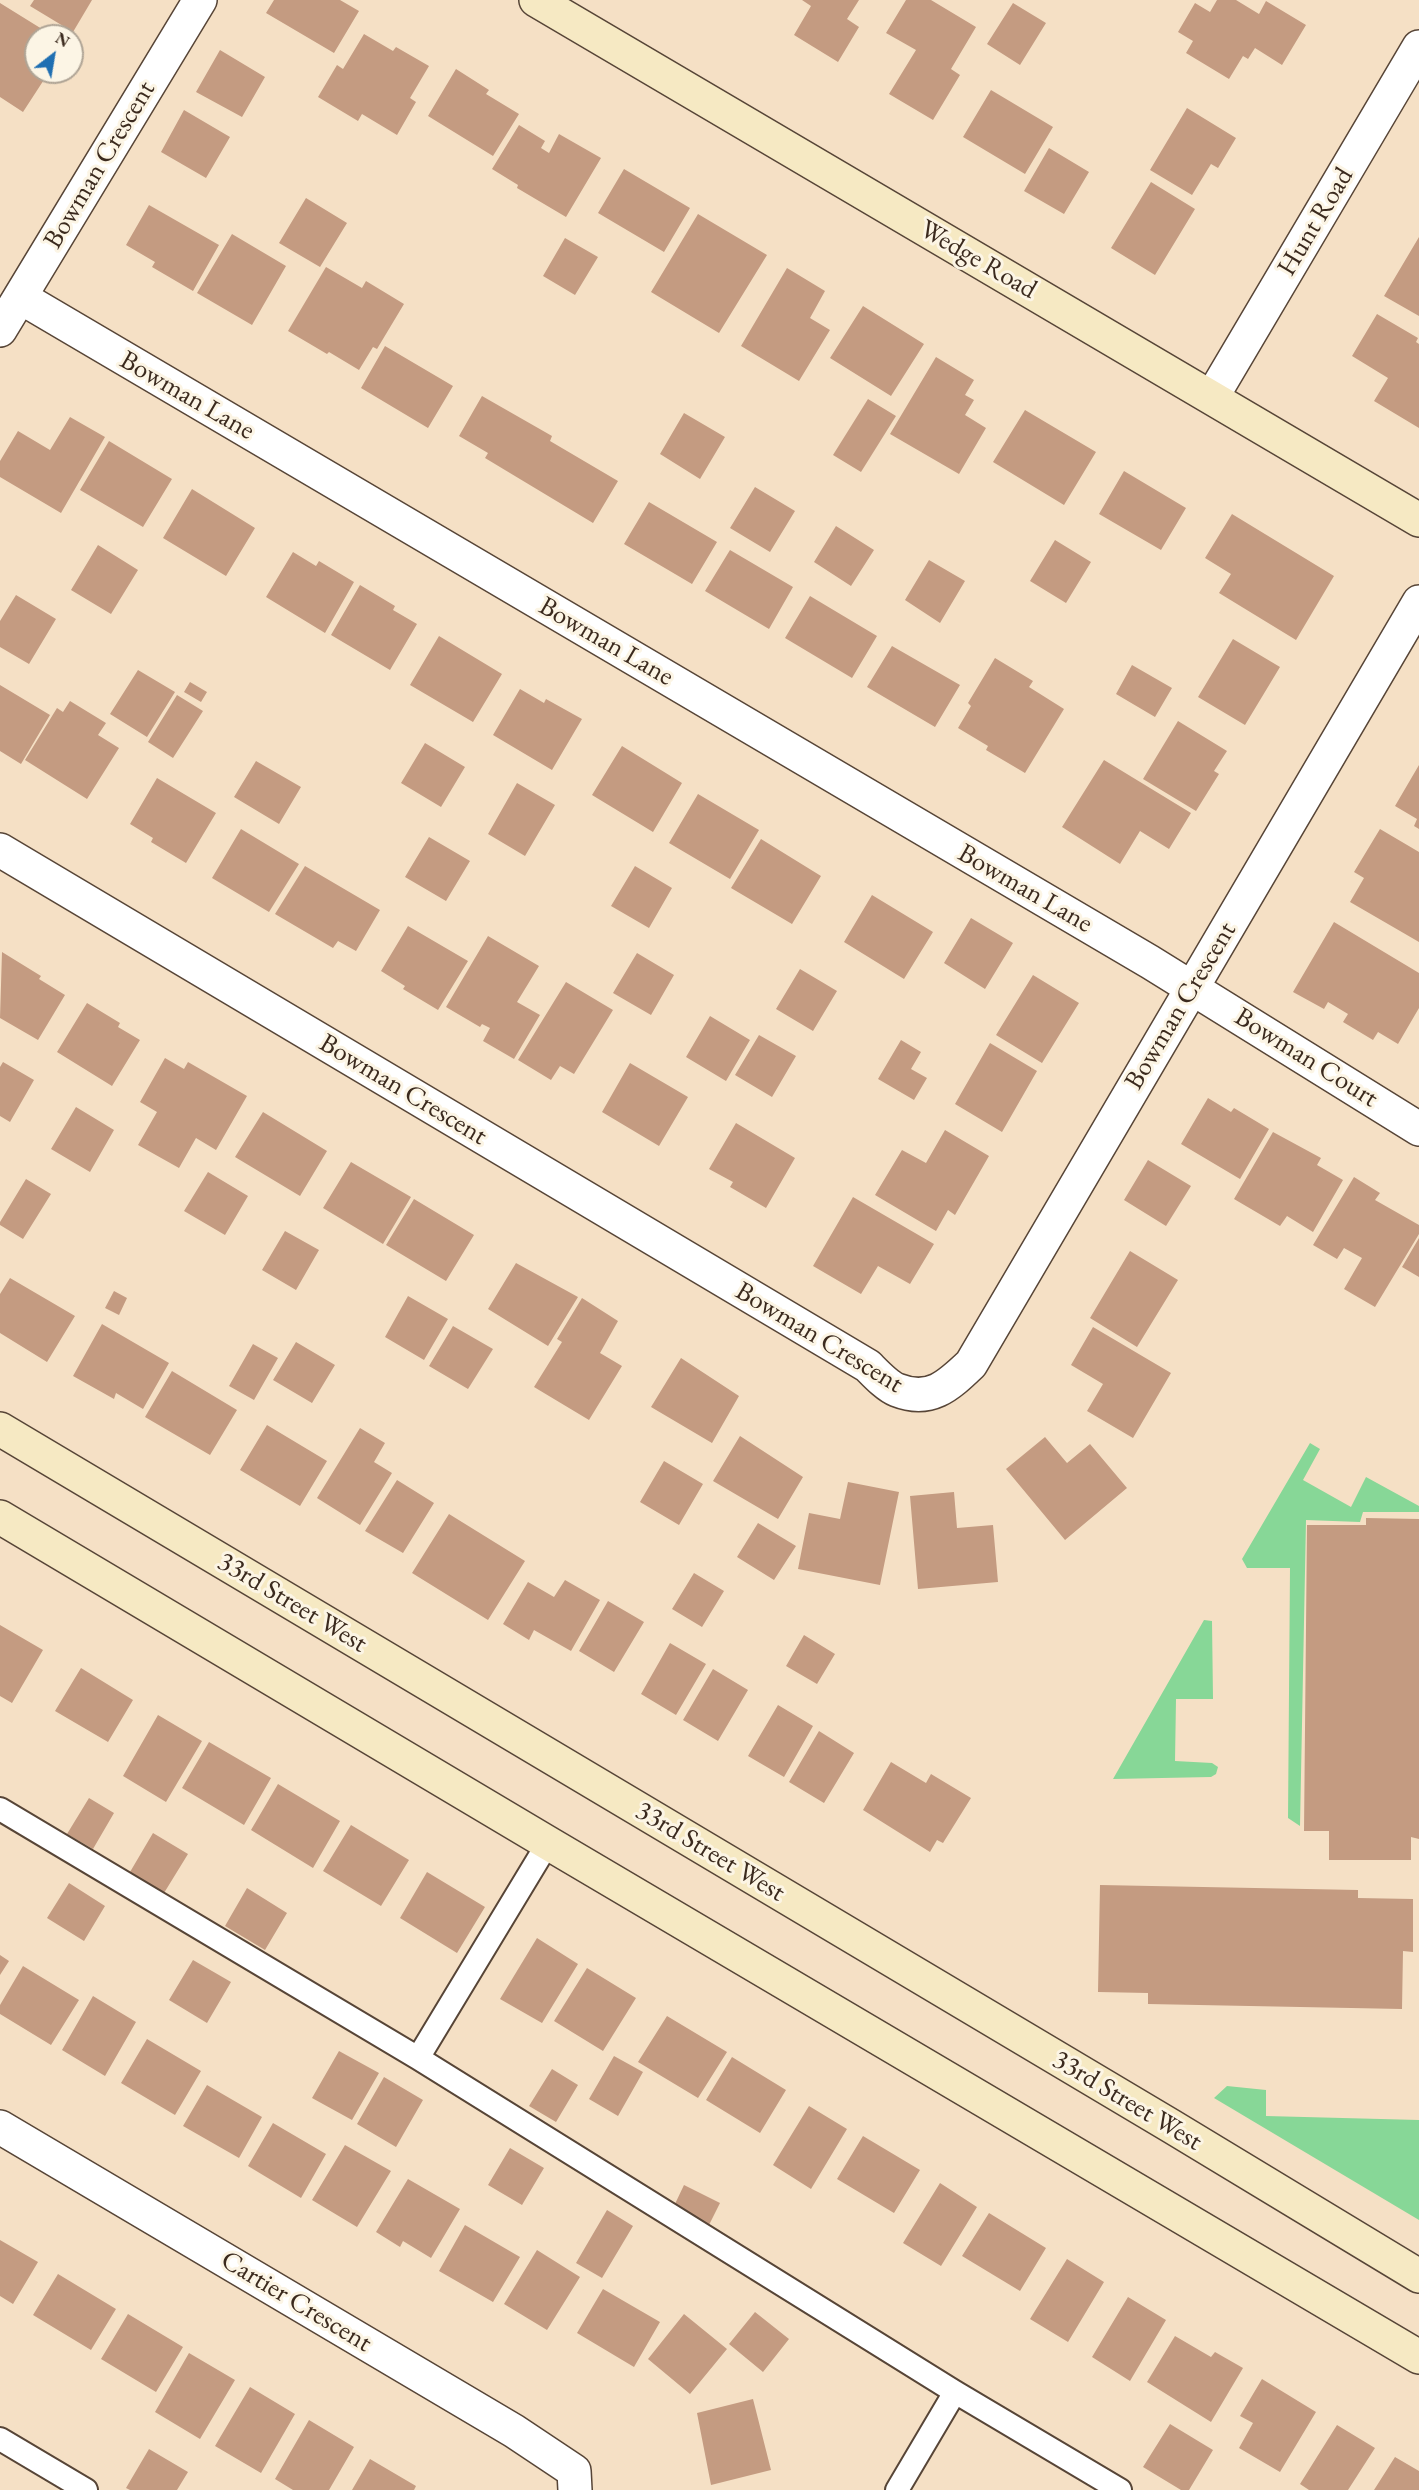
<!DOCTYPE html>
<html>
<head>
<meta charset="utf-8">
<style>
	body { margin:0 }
	#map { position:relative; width:1419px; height:2490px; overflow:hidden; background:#f5e0c5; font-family:"EB Garamond",serif }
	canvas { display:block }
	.north { position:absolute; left:24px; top:24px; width:60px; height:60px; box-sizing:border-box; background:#fcf5e5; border:2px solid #afa495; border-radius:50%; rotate:31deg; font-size:16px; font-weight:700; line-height:24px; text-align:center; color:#3b2a1e }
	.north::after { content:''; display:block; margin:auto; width:21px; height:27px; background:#1f6fb2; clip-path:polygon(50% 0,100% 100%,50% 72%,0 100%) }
</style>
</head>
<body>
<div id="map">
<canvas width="1419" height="2490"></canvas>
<div class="north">N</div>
</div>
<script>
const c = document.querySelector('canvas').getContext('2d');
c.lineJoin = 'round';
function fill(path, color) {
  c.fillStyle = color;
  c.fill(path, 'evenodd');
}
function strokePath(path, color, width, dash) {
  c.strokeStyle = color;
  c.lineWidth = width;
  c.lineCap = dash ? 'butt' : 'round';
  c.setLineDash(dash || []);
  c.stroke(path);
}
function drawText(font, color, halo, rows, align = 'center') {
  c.font = font + ' "EB Garamond",serif';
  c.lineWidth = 6;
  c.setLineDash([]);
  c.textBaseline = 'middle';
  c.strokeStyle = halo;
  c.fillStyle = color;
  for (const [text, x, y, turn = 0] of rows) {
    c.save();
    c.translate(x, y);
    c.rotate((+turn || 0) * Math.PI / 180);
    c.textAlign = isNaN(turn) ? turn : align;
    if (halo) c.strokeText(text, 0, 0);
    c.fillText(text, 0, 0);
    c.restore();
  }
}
fill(new Path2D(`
	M1310,1443l10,6 -17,31 48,27 15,-30 53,29v6h-56l-3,10 -54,-2 -6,306 -12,-8 2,-250h-43l-5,-9z
	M1204,1620l8,1 1,78h-37l-1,62 37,2 6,4 -2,7 -5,3 -98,2z
	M1227,2086l39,4v26l153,4v100l-205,-122z`), '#87d797');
fill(new Path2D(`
	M34,0h58l-19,32 -43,-26z
	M274,0h66l19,11 -25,42 -68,-40z
	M802,0h57l-12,19 12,8 -21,35 -44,-27 17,-29z
	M906,0h25l45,27 -25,42 9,6 -27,45 -44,-26 27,-44 -30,-17z
	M1217,0h19l23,14 7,-13 40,24 -24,40 -27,-17 -7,11 -5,-3 -14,23 -43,-26 7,-12 -15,-9 17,-29 15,9z
	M0,3l50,31 -14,2v36h13l-26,40 -23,-15z
	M1013,3l33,20 -26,42 -33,-21z
	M364,34l29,17 3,-4 33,19 -19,32 6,4 -19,33 -35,-21 -4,7 -40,-24 19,-32 6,4z
	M220,50l45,27 -23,40 -46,-25z
	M456,69l33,21 -3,4 33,20 -26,42 -65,-40z
	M991,90l62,37 -28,47 -62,-37z
	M1187,108l49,30 -18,30 -7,-4 -19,31 -42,-25z
	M184,110l46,27 -24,41 -45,-26z
	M519,125l26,16 -4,7 8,5 10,-19 42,24 -35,59 -49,-29 1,-3 -26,-16z
	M1049,148l40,24 -25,42 -40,-23z
	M624,169l66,39 -26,44 -66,-39z
	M1151,182l44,27 -40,66 -44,-27z
	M306,198l41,25 -27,44 -41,-24z
	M149,205l70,40 -26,46 -41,-24 3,-5 -29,-17z
	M698,214l69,41 -48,78 -68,-41z
	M232,234l54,32 -34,59 -55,-32z
	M1419,237v79l-35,-20z
	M565,238l33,19 -23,38 -32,-19z
	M326,267l36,21 4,-7 38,23 -27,45 -4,-2 -14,23 -30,-18 -2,2 -39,-23z
	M787,268l38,23 -15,27 20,12 -31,51 -58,-35z
	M863,306l61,38 -33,52 -61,-38z
	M1377,314l41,24 -2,4 3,2v84l-45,-27 14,-23 -36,-22z
	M385,346l68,40 -25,42 -67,-40z
	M936,357l38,23 -9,15 9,5 -9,15 21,13 -27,46 -69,-40z
	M482,396l70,40 -2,5 68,40 -25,42 -108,-65 3,-5 -29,-17z
	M868,399l28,17 -35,56 -28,-17z
	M1025,410l71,42 -32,53 -71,-43z
	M684,413l41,24 -25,42 -40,-25z
	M70,417l35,20 -44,76 -61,-36v-16l18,-30 32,19z
	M109,441l63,38 -29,48 -63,-37z
	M1124,471l62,37 -25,42 -62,-36z
	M755,487l40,24 -25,41 -40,-24z
	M192,489l63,39 -29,48 -63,-38z
	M649,502l68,40 -25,42 -68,-40z
	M1232,514l102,62 -38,64 -77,-47 12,-19 -26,-16z
	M836,526l38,24 -23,36 -37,-24z
	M1055,540l36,22 -25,41 -36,-22z
	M98,545l40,25 -27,44 -40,-24z
	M730,550l63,37 -24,42 -64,-38z
	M293,552l23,14 3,-5 35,21 -29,51 -59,-36z
	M929,560l36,21 -25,42 -35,-23z
	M360,585l35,21 -2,4 24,14 -27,46 -59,-35z
	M16,595l40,24 -27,45 -29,-17v-26z
	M810,596l67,40 -25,42 -67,-40z
	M439,636l63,38 -29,48 -63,-37z
	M1233,639l47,28 -35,58 -47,-28z
	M892,646l68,39 -25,42 -68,-40z
	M995,658l38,23 -4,6 35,22 -39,64 -39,-23 2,-4 -30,-18 13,-22 -3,-3z
	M1132,665l40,23 -17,29 -39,-23z
	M138,670l37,22 -28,45 -37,-23z
	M190,682l17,10 -6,10 -17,-10z
	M0,685l50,30 -29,49 -21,-13z
	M520,689l24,14 2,-4 36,20 -30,51 -59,-35z
	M177,695l26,16 -30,47 -25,-16z
	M70,701l36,22 -8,12 21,13 -32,51 -62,-39 32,-52 6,4z
	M1178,721l49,30 -13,20 5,3 -23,37 -53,-32z
	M425,743l40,24 -24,40 -40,-24z
	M622,746l60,37 -29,49 -61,-37z
	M1104,760l87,53 -22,36 -29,-18 -20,33 -58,-37z
	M256,761l45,26 -22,37 -45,-27z
	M1419,765v64l-5,-3 3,-7 -22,-13z
	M157,778l59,35 -30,50 -35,-21 2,-4 -23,-14z
	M517,783l38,22 -30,51 -37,-22z
	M698,794l61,36 -29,49 -61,-36z
	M241,829l58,35 -30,48 -57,-34z
	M1380,829l39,23v90l-69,-40 14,-24 -10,-6z
	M429,837l41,24 -24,40 -41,-24z
	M761,839l60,37 -29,48 -61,-36z
	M305,866l75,44 -24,41 -18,-10 -5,7 -58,-34z
	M635,866l37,22 -23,40 -38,-22z
	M872,895l61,37 -29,47 -60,-37z
	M971,918l42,25 -28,46 -41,-26z
	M1334,922l85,51v35l-21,36 -20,-12 -5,8 -30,-18 5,-8 -20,-12 -4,7 -31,-17z
	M408,926l60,35 -30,49 -35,-21 2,-3 -24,-15z
	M488,936l51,30 -22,36 23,13 -26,44 -31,-18 7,-13 -8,-4 -2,3 -34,-20z
	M2,952l39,24 -2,3 26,16 -27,45 -38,-22z
	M637,953l37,22 -23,40 -38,-22z
	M800,969l37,22 -24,40 -37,-22z
	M1033,975l46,28 -37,60 -46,-28z
	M566,982l47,28 -39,64 -14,-8 -9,14 -33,-20z
	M87,1003l33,20 -2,4 22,13 -28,46 -55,-34z
	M710,1016l40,24 -24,41 -40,-24z
	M759,1035l37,21 -24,41 -37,-22z
	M901,1040l20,12 -10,17 16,9 -13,22 -36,-21z
	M990,1043l47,28 -35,61 -47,-28z
	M165,1058l19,11 4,-7 59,34 -31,54 -20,-12 -17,30 -41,-23 19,-33 -17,-10z
	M3,1062l31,18 -24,42 -10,-6v-49z
	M630,1063l58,34 -29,49 -57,-34z
	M1208,1098l23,14 3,-4 35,21 -29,50 -59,-35z
	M76,1107l38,23 -24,42 -39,-23z
	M263,1112l64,39 -27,45 -65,-39z
	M736,1123l59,35 -29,50 -36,-21 3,-5 -24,-13z
	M945,1130l44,26 -34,59 -7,-5 -12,21 -61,-36 27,-45 24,13z
	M1273,1132l48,26 -4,7 26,15 -30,52 -26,-16 -7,10 -46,-27z
	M1148,1160l43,26 -25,40 -42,-26z
	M351,1162l60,35 -28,47 -60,-36z
	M208,1172l40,24 -23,39 -41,-24z
	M1354,1177l26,16 -5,7 44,25v9l-44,73 -31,-18 18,-31 -18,-10 -7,11 -24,-14z
	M26,1179l25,15 -28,45 -23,-14v-3z
	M853,1197l81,47 -24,40 -32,-18 -17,28 -48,-28z
	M414,1199l60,36 -28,46 -60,-36z
	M285,1231l34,19 -23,40 -34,-20z
	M1419,1238v39l-17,-10z
	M1130,1251l48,29 -41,67 -47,-29z
	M516,1263l62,34 -30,49 -60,-37z
	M10,1278l65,38 -28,46 -47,-29v-39z
	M114,1291l13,7 -8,17 -14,-7z
	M408,1296l40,23 -24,41 -39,-23z
	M582,1298l36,23 -18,32 22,13 -33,54 -55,-33 28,-45 -5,-3z
	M102,1324l67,39 -26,46 -27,-16 -2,6 -41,-23z
	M453,1326l40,23 -25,40 -39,-23z
	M1093,1327l78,46 -38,65 -46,-27 16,-27 -32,-19z
	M296,1342l39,23 -23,38 -39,-23z
	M253,1344l25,14 -24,42 -25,-14z
	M681,1358l58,38 -27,47 -61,-36z
	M172,1371l65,39 -27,45 -65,-38z
	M267,1425l60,36 -27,45 -60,-36z
	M360,1428l25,15 -11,19 18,11 -32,52 -43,-27z
	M740,1436l63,41 -25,42 -65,-38z
	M1045,1437l22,26 23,-19 37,44 -62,52 -59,-71z
	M664,1461l39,23 -24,41 -39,-23z
	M397,1480l37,23 -31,50 -38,-22z
	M848,1482l51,10 -19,93 -82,-16 11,-56 31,6z
	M954,1492l3,36 36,-3 5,57 -80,7 -8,-93z
	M449,1514l76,47 -37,59 -76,-47z
	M1366,1518l53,1v320l-8,-2v23h-82v-29h-25l3,-306h59z
	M758,1523l38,23 -22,34 -37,-23z
	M694,1573l30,18 -22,36 -30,-18z
	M565,1580l35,20 -29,51 -37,-21 -5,10 -26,-16 25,-42 26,15z
	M608,1601l36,21 -30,50 -35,-21z
	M0,1625l43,25 -31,53 -12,-7z
	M804,1635l31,19 -18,30 -31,-18z
	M670,1643l36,21 -30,51 -35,-21z
	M81,1668l52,32 -25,42 -53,-31z
	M713,1669l35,21 -30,51 -35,-21z
	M778,1705l35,21 -29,51 -36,-21z
	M158,1715l44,26 -36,61 -43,-26z
	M819,1731l35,22 -30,50 -35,-21z
	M209,1742l62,36 -27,47 -62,-37z
	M891,1762l35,21 5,-9 40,24 -28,45 -6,-3 -7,12 -67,-42z
	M278,1784l62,37 -27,47 -62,-38z
	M89,1798l25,15 -21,36 -26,-15z
	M351,1825l58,35 -28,46 -58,-35z
	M153,1833l35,21 -24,39 -34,-21z
	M427,1872l58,35 -28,46 -57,-35z
	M69,1883l36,23 -21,35 -37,-23z
	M1100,1885l258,5v8l55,1v53l-10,-1 -1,58 -254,-5v-11l-50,-1z
	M247,1888l40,25 -22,37 -40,-24z
	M537,1938l41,26 -36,59 -42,-24z
	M0,1955l9,6 -9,14z
	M193,1960l38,22 -24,41 -38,-23z
	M23,1966l56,34 -28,45 -51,-31v-9z
	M587,1968l49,30 -33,53 -49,-30z
	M93,1996l43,26 -31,54 -43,-26z
	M667,2016l60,36 -29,46 -60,-36z
	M147,2039l54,32 -26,44 -54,-32z
	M339,2051l40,22 -27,47 -40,-22z
	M614,2056l29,16 -25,44 -29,-17z
	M732,2057l54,33 -26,43 -54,-33z
	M552,2069l26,16 -22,37 -27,-16z
	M384,2077l39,23 -27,47 -39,-23z
	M207,2085l55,32 -23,41 -56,-32z
	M809,2106l38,23 -36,60 -38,-24z
	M273,2123l53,31 -25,44 -53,-32z
	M863,2136l57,34 -26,43 -57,-34z
	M345,2145l46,26 -34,56 -45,-27z
	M510,2148l34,20 -22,37 -34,-20z
	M408,2179l52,30 -29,49 -28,-17 -3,6 -24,-15z
	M940,2183l37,24 -36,59 -38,-23z
	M684,2185l36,18 -11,22 -35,-19z
	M607,2210l26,16 -31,52 -26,-15z
	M989,2213l57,35 -26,43 -58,-35z
	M465,2225l55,32 -27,45 -54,-31z
	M0,2240l38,22 -25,42 -13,-8z
	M537,2250l43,27 -33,53 -43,-26z
	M1067,2259l37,23 -36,60 -38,-23z
	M58,2274l58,35 -25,41 -58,-35z
	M603,2289l57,33 -26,45 -57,-34z
	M1128,2297l38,23 -36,61 -38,-24z
	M755,2312l34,27 -26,33 -34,-28z
	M128,2314l55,33 -27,45 -55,-33z
	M684,2314l43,35 -37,45 -42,-35z
	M1175,2336l36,21 4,-5 28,16 -32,54 -64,-40z
	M189,2353l46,27 -35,59 -45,-27z
	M1262,2379l54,33 -36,60 -41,-24 14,-25 -13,-7z
	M250,2387l45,27 -34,59 -46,-27z
	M753,2399l18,71 -60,15 -14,-72z
	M309,2420l45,27 -25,43h-36l-18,-11z
	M1170,2424l43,26 -24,40h-8l-38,-23z
	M1337,2425l38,23 -27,42h-39l-9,-6z
	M149,2449l39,23 -11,18h-47l-4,-2z
	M1395,2457l24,14v19h-45z
	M370,2459l46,27 -2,4h-62z`), '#c49b81');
const lane = new Path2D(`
	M0,1809l418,249 537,334 165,98
	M418,2058l130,-215
	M0,2439l86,51
	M897,2490l58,-98`);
const street = new Path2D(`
	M20,297l1130,665 269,167
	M0,330l200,-330
	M1212,397l207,-350
	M0,850l868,516c8,8 19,20 29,24 33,13 51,-4 74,-26l448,-762
	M0,2127l514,304 60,40 1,19`);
const secondary = new Path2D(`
	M536,0l883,520
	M0,1429l1171,697 248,150
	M0,1517l548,326 871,514`);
strokePath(lane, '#574537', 26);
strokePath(street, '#574537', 36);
strokePath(secondary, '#574537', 36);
strokePath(lane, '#fff', 22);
strokePath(street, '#fff', 33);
strokePath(secondary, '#f6e9c3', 33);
drawText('27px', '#3b2a1e', '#fcf5e5', [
	["Bowman Crescent",100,165,-59],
	["Hunt Road",1316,222,-59],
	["Wedge Road",978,260,30],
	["Bowman Lane",187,396,30],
	["Bowman Lane",606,642,30],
	["Bowman Lane",1025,889,30],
	["Bowman Crescent",1181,1006,-59],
	["Bowman Court",1306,1058,32],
	["Bowman Crescent",403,1090,31],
	["Bowman Crescent",819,1338,31],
	["33rd Street West",292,1603,31],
	["33rd Street West",710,1852,31],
	["33rd Street West",1127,2101,31],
	["Cartier Crescent",296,2302,31]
]);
</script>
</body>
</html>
